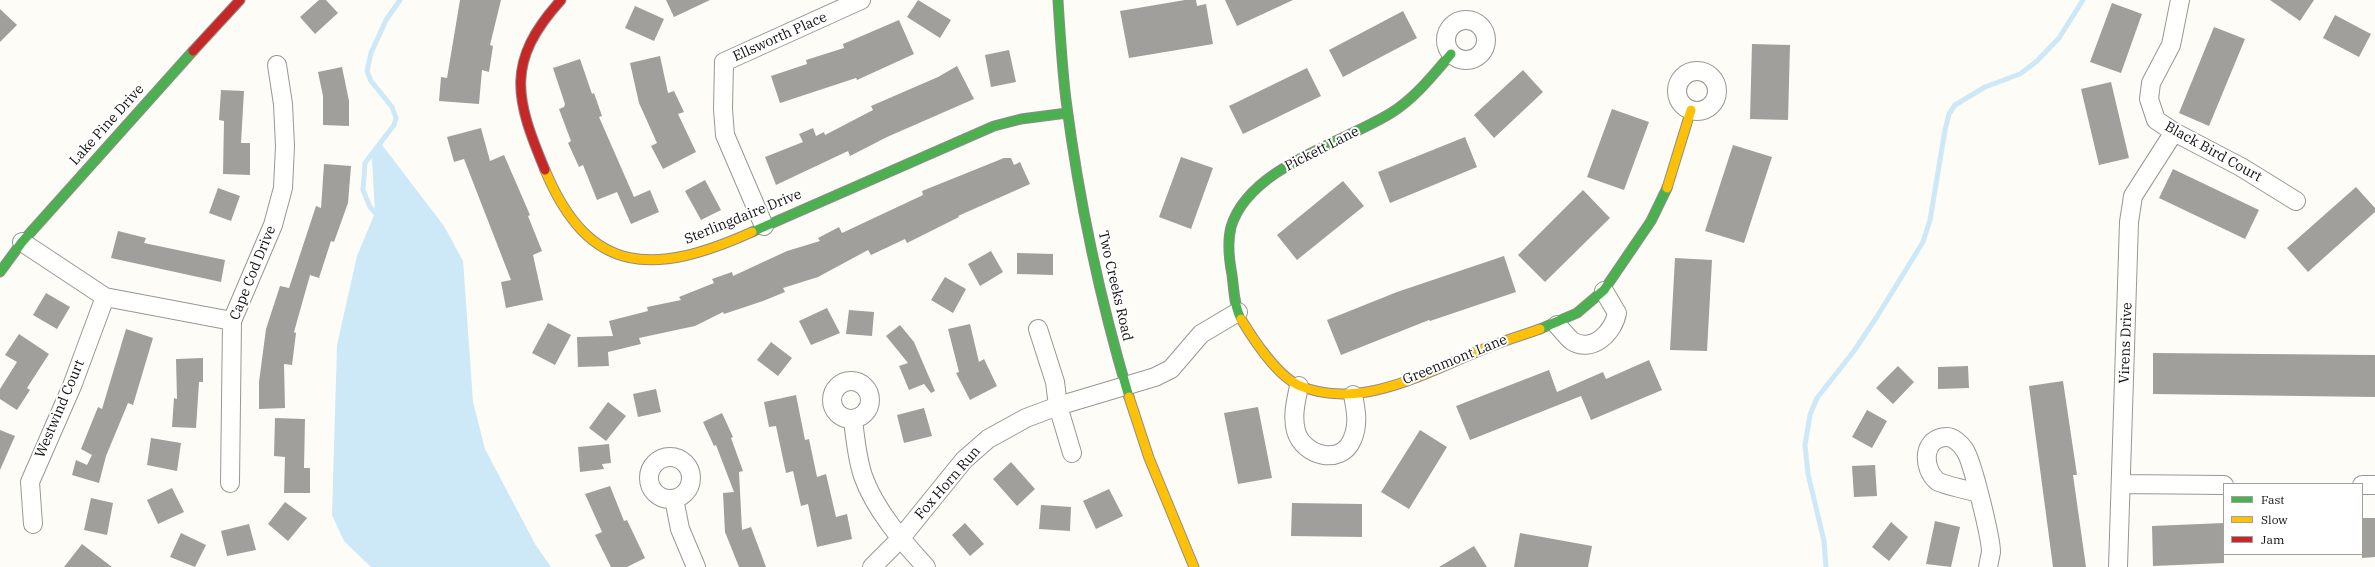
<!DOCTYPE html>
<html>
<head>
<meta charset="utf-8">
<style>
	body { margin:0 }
	#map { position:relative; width:2375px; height:567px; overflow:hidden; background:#fdfcf7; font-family:"IBM Plex Serif",serif }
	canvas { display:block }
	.legend { position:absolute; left:2223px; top:483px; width:140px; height:72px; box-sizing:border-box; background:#fff; border:1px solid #a0a0a0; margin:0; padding:5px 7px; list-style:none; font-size:12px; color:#111 }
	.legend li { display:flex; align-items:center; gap:8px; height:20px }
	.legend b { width:20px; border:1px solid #a0a0a0 }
</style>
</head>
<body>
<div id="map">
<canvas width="2375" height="567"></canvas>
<ul class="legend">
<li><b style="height:5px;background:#4caf50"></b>Fast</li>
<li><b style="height:5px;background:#ffc107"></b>Slow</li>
<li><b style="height:5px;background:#c62828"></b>Jam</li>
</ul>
</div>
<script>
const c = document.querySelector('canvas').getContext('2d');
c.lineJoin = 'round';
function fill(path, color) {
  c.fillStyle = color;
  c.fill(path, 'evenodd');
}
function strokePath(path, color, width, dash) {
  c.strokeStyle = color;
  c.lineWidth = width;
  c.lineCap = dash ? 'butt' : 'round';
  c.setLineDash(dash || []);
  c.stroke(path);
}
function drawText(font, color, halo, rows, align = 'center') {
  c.font = font + ' "IBM Plex Serif",serif';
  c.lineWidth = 4;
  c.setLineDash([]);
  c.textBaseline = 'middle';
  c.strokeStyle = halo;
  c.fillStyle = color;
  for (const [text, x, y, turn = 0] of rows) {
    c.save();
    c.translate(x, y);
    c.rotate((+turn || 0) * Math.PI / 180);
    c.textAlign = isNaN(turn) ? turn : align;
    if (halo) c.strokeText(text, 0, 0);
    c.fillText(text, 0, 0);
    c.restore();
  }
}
fill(new Path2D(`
	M379,141l65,85 19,35 10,141 12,47 50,95 16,23h-180l-27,-26 -12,-26 5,-170 20,-89 18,-43 -3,-54z`), '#cde8f7');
strokePath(new Path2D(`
	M379,217l-9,-10 -7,-17 2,-27 29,-38 2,-7 -4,-11 -21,-26 -4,-10 4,-18 15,-33 14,-20
	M1826,567l-2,-26 -16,-67 -3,-29 5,-30 7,-17 37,-47 24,-36 45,-73 7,-22 15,-90 4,-16 6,-9 30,-18 35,-13 17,-13 22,-23 24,-38`), '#cde8f7', 5);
fill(new Path2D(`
	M319,0h7l12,13 -23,21 -15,-17z
	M460,0h41l-11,45 3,1 -4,26 -7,-2 -3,34 -40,-3 2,-24 6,1z
	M666,0h44l-36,17z
	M918,0l33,20 -11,18 -33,-21z
	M1185,0h11l1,6 9,-2 7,40 -84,14 -9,-47z
	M1225,0h68l-56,26z
	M2270,0h44l-14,21z
	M2112,3l30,11 -21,59 -31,-11z
	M635,6l29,13 -10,22 -29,-13z
	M0,9l17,16 -17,17z
	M1403,11l14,27 -74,39 -14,-27z
	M2335,15l36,19 -12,23 -36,-19z
	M899,20l15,34 -57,26 -1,-2 -76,25 -9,-27 36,-12 -1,-4 38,-12 -1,-4z
	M2214,27l31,12 -36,87 -30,-13z
	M1752,44l38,1 -2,75 -38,-1z
	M1009,50l7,32 -25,5 -6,-32z
	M660,56l8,37 6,-2 10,21 -6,2 18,38 -33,17 -12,-23 6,-3 -18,-40 -9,-40z
	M580,59l12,35 2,-1 8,23 -3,1 35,80 16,-7 9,22 -28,12 -14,-32 -20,8 -14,-35 -4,2 -11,-24 3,-2 -12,-32 5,-2 1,-3 -12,-36z
	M957,66l17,33 -87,38 -37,19 -2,-5 -72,34 -11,-28 38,-15 -4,-8 14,-6 3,8 8,-4 1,3 48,-25 -2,-4 67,-29z
	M342,67l7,34v25l-26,-1v-29l-5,-24z
	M1307,68l14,28 -78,38 -14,-28z
	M1523,70l20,22 -49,46 -20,-23z
	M2111,82l18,76 -30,7 -18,-76z
	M221,90l23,1 -3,52h9v32l-27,-1 1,-53 -5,-1z
	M1612,109l37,13 -25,68 -37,-13z
	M481,128l9,33 14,-6 26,60 -2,1 14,35 -9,4 10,45 -37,8 -5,-26 10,-2 -47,-121 -10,3 -7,-25z
	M1465,137l12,30 -87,36 -12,-31z
	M1733,145l39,12 -28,86 -39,-12z
	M1181,157l32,11 -22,61 -32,-12z
	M1004,158h7l3,7 6,-3 10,22 -72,32 1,1 -52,26 -2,-4 -34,16 -3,-5 -50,27 -35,11 2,4 -22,9 -39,13 -1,-2 -28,14 -56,12 2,6 -33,8 1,14 -31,1 -1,-30 36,-1 -4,-15 39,-10 -1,-4 34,-7 -2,-3 35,-14 -2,-4 20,-7 1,4 54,-25 33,-10 -2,-3 21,-11 3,6 81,-38 -1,-4z
	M324,164l27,2 -3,37 -14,39 -3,-1 -12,37 -9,-3 -16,57 2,1 -4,32 -8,-1 1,44 -26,1v-27l7,-53 14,-43 9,2 27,-82 5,2z
	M2173,169l86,41 -14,29 -86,-41z
	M705,180l16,30 -20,10 -16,-29z
	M1343,181l21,25 -67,54 -20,-25z
	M2356,187l19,21v4l-67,60 -21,-24z
	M218,188l22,8 -9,25 -22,-8z
	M1583,190l27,28 -65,64 -27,-27z
	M118,231l28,7 -2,5 81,17 -4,22 -110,-24z
	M991,251l12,21 -23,14 -12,-22z
	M1017,253l36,1v21l-36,-1z
	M1504,256l12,36 -86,29 -1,-1 -88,35 -14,-35 70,-28z
	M1675,258l37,2 -5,91 -37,-1z
	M945,277l21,12 -13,24 -22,-13z
	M46,293l24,14 -13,22 -24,-14z
	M827,308l13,25 -29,12 -12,-24z
	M849,310l25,2 -2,24 -26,-2z
	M548,323l23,12 -16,30 -23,-12z
	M970,324l9,38 5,-3 13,27 -27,14 -14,-27 3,-1 -11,-43z
	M900,325l14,17 21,49 -4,2 -7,-9 -15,6 -10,-24 9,-3 -22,-27z
	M126,329l27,9 -20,67 -5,-2 -22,53 -7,27 -27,-8 4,-15 11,5 5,-10 -11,-6 17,-42 4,2z
	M19,334l30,20 -22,34 3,2 -13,20 -17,-11v-10l17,-27 -12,-7z
	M771,342l21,16 -14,18 -21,-16z
	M2153,353l222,2v42l-222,-3z
	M203,358v24h-4l-3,46 -24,-1 2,-29 3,1 -1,-40z
	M1649,360l13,30 -71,30 -10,-24 -111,44 -14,-34 93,-36 8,22 46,-20 3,7z
	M1898,366l16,16 -21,22 -17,-16z
	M1968,366l1,22 -31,1v-22z
	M2063,381l14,94h-4l13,92h-33l-24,-181z
	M656,389l5,23 -23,5 -5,-23z
	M796,395l9,45 4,-1 8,38 9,-3 10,43 11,-3 5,25 -35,8 -9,-43 -7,2 -8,-35 -7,2 -10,-47 -7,1 -5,-25z
	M608,402l18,14 -20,25 -17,-13z
	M1258,407l14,71 -34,6 -14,-71z
	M924,408l8,28 -28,7 -7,-28z
	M1867,410l20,11 -15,27 -20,-11z
	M722,413l11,24 -2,1 12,33 -4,1 3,58 9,-3 15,40h-27l-14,-35 -2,-39 11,-1 -18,-47 -2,1 -11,-24z
	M275,418l30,1 -1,49h6v25h-26l1,-36 -11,-1z
	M0,430l15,6 -15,34z
	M1420,430l27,17 -38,62 -28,-17z
	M151,438l30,5 -4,28 -30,-6z
	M609,444l2,19 -9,1 2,5 -24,3 -2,-25z
	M1011,462l24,27 -18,17 -24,-27z
	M1875,465l2,31 -23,1 -2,-31z
	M610,486l14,35 3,-1 18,38 -18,9h-16l-16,-32 7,-3 -17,-38z
	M172,488l12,24 -26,12 -11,-24z
	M1109,489l14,27 -27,13 -13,-28z
	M91,498l22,5 -6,32 -23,-5z
	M285,502l22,16 -19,23 -20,-17z
	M1292,503l70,1v33l-71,-1z
	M1041,505l30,2 -1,24 -31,-2z
	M2362,518h13v39l-13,1z
	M1935,521l25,6 -9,40 -25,-3z
	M1891,522l17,15 -19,24 -17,-14z
	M965,523l19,21 -14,12 -18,-21z
	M2224,523v40l-71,3 -1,-40z
	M249,524l7,26 -29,6 -6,-25z
	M181,533l25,12 -11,22 -25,-10z
	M1520,533l72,13 -4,21h-74z
	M82,544l30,23h-48z
	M1474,546l13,21h-48z`), '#a19f9c');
const street = new Path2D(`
	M2180,0l-9,45 -20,38 -2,16 7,21 18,12 67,35 55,34
	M1446 40a20 20 0 1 1 40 0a20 20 0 1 1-40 0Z
	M1677 91a20 20 0 1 1 40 0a20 20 0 1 1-40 0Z
	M764,226l-39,-91 -2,-26 1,-47 137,-62
	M22,242l83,55 127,24
	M1557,325c5,5 10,12 15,16 21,13 42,-10 45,-28l-13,-22
	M1038,329l17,53 3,24 14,47
	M832 400a19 19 0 1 1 38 0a19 19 0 1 1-38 0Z
	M1299,386c-3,15 -7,30 -3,45 7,25 45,35 56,9 7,-15 4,-30 1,-45
	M853,419c2,19 4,39 10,57 12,34 40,66 63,91
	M649 478a21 21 0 1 1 42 0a21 21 0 1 1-42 0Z
	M230,483l2,-162 41,-96 10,-37 2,-42 -2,-42 -6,-39
	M2121,484l103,1
	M2362,485h13
	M1978,493c-9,-3 -35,-8 -41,-12 -15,-13 -15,-44 10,-44 6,0 14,7 17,12 8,9 27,90 27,103 -1,5 -2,10 -3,15
	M674,499l6,30 16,38
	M33,524l-3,-42 42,-96 33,-89
	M872,567l28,-28 64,-79 24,-21 38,-21 32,-12 97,-29 16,-8 30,-35 37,-22
	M2118,567l11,-345 4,-26 41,-64`);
const fast = new Path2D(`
	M1058,0c2,33 4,67 8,100 13,101 34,200 63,297
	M752,232l242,-106 27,-7 46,-6
	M0,272l22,-30 171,-191
	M1241,319c-7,-13 -7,-29 -9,-44 -3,-16 -5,-33 -1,-48 18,-60 112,-84 160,-114 24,-15 42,-38 60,-59
	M1540,329l37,-16 27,-23 47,-69 16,-33`);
const slow = new Path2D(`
	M545,170c45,108 111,105 207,62
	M1667,188l24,-78
	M1241,319c12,20 36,56 57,66 63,28 134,-16 191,-38 17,-7 34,-12 51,-18
	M1129,397l20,61 45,109`);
const jam = new Path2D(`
	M193,51l47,-51
	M545,170c-30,-72 -40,-108 16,-170`);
strokePath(street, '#979795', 20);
strokePath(fast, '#8e8d8b', 11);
strokePath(slow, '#8e8d8b', 11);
strokePath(jam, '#8e8d8b', 11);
strokePath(street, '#fffffe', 18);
strokePath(fast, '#4caf50', 9);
strokePath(slow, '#ffc107', 9);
strokePath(jam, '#c62828', 9);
drawText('14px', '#111', '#fff', [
	["Ellsworth Place",780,37,-24],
	["Lake Pine Drive",107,125,-48],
	["Pickett Lane",1322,149,-27],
	["Black Bird Court",2213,152,29],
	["Sterlingdaire Drive",743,217,-22],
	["Cape Cod Drive",253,273,-68],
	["Two Creeks Road",1115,286,77],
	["Virens Drive",2126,343,-88],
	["Greenmont Lane",1455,360,-22],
	["Westwind Court",60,409,-67],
	["Fox Horn Run",948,483,-49]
]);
</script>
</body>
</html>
